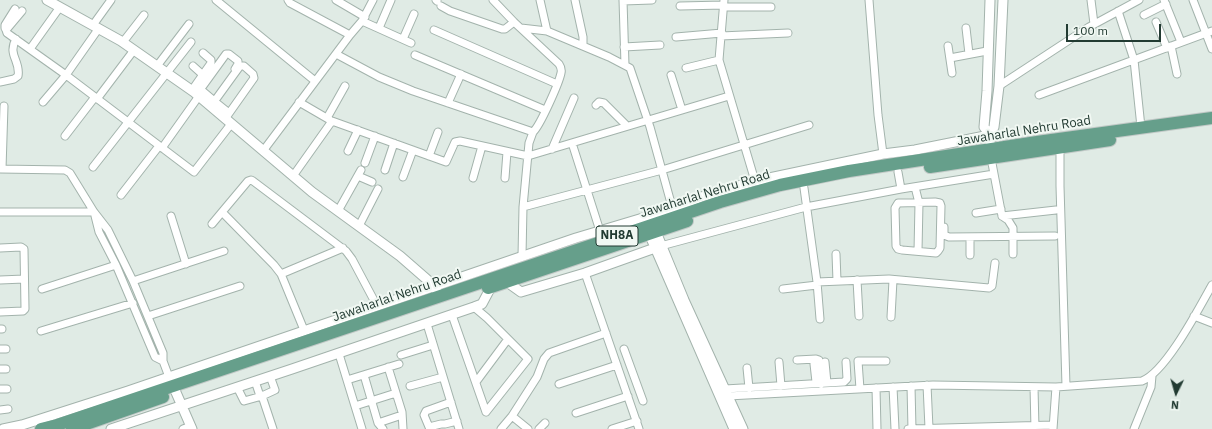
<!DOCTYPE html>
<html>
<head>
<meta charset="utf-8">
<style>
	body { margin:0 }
	#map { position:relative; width:1212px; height:429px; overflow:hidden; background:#e0ebe5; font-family:"IBM Plex Sans",sans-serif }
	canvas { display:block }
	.north { position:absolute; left:1156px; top:373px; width:40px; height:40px; -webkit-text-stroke:3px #f1f8f3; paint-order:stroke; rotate:185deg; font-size:11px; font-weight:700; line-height:16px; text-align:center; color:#223b32 }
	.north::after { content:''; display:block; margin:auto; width:14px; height:18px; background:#223b32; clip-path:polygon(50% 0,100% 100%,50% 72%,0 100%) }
	.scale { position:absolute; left:1066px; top:24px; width:95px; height:18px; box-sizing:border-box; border:2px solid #223b32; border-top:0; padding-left:5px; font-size:12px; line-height:14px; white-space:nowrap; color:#223b32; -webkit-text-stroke:3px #f1f8f3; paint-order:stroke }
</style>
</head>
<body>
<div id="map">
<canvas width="1212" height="429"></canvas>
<div class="north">N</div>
<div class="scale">100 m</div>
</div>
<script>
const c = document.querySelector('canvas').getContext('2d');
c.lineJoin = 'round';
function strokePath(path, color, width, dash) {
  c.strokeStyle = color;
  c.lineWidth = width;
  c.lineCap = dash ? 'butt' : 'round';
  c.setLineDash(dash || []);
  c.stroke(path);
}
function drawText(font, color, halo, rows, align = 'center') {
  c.font = font + ' "IBM Plex Sans",sans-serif';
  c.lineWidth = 4;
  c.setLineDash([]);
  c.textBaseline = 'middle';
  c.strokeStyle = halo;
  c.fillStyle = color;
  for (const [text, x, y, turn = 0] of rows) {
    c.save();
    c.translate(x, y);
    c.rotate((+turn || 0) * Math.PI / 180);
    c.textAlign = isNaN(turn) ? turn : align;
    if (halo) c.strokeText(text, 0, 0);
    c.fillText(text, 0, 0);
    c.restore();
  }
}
const minor = new Path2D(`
	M216,0l99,81
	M336,0l29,17
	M436,0l1,1
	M540,0l7,31
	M575,0l8,37v9
	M623,0l2,65
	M724,0l-5,60 36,121
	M869,0l9,115 5,39
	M1091,0l3,24
	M1164,0l17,42
	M1193,0l19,49
	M623,1l29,-1
	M441,6l9,5 52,18h3l9,-7
	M680,6l44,-1
	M724,7h47
	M22,11l-16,19 1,3 59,42 33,-47
	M1118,11l16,49 7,67
	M1144,15l22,-11
	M362,21l11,-21
	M1156,22l11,26
	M93,25l18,-25
	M5,28v-3l10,-16
	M379,28l12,-28
	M521,28l26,3 62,26 21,11 20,59 24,87
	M966,28l3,26
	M434,30l123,54
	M350,35l12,-14 49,22
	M721,36l67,-3
	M676,37l46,-4
	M403,39l11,-25
	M123,42l21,-27
	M948,46l4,27
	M1171,46l6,28
	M624,47l36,-2
	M30,49l30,-42
	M336,54l43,23 34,14 120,41c7,-6 26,-49 28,-59 1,-4 0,-6 -2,-9l-45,-42 -21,-22
	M415,55l130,55
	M950,58l37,-7
	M157,66l32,-42
	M193,66l10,9
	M686,68l33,-8
	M671,75l11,35
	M0,82l14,-3 4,-3c3,-15 -11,-21 -2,-37
	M999,86l90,-59 50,-27
	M200,89l13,11
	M192,90l19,-27v-3l-8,-7
	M197,94l29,-40h3l9,7v3l-3,5
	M1039,95l173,-64
	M97,99l37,-49
	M214,101l15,12
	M43,102l23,-27 128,97 37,-48
	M299,102l31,18
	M448,103l13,-29
	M596,105l3,-3 5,1 23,23
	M211,106l29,-40h4l9,8 1,4 -29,41
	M327,118l18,-32
	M65,136l30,-39
	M572,143l28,88
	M162,148l37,-52
	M1060,148v38l6,200
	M552,149l22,-51
	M263,151l87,-116 -60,-32 -2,-3
	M348,151l10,-21
	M429,156l9,-24
	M991,158l11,58 54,-6
	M365,163l10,-27
	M93,167l98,-125
	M0,169l65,1 5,3 24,39 14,18 25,51 30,72v8l6,16
	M2,169l2,-63
	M385,170l9,-27
	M898,172l3,17
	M293,176l39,-55 114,41 9,-20 5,-1 68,15 201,-60
	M358,176l14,6
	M403,177l10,-27
	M473,178l9,-32
	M505,178l2,-26
	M915,187l4,16 -1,48
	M804,188l13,94 72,-3 100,9 3,-2 3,-23
	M121,195l38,-49
	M935,202l5,1 1,3 -1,42 -2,3 -2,2 -34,-3 -4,-1 -2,-3 -1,-38 3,-5z
	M523,207l6,-64 4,-11
	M338,211l23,-41
	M0,212h94
	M222,212l26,-31 3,-1 2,1 93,70 6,8 25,47
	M976,213l25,-4
	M95,216l4,16 17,33 39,92 8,4
	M171,216l15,48
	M1002,216l6,4 5,8v26
	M212,224l10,-12 52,53 7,9 62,-26
	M359,226l19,-37
	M944,227v8l5,2 106,-1
	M970,237v18
	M657,247l149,-40 95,-18 93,-15
	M0,248l21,-1 3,2 1,60 -2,2 -23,1
	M836,254l1,27
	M522,256l1,-49 139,-37 147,-45
	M585,273l54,156
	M281,274l23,56
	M0,280l24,-1
	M857,280l2,36
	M133,281l91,-30
	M817,282l3,37
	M42,289l74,-24
	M783,289l34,-4
	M474,307l13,11 41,41 -42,53
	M452,315l34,97
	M148,316l92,-30
	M1194,316l18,7
	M891,317l2,-37
	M427,324l32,105
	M0,329h2
	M41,331l92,-28
	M0,349h6
	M624,349l19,52
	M339,354l23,75
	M401,355l32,-10
	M797,360l19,-1 3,1 2,24
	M779,362l2,24
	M825,362l2,21
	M814,364l2,18
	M388,367l14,45 1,17
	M747,368l2,20
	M0,369h6
	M364,375l14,48 5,6
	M347,380l52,-16
	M255,381l4,12 3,3 11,33
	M476,382l32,-43
	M559,384l58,-19
	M927,385l2,43
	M410,386l33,-9
	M911,386l1,43
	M237,387l7,14 18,-5 13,-6 -5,-14
	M893,387l2,42
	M1034,387l1,42
	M876,388l1,41
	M0,389h7
	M725,389l119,-7 3,-3 -1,-17
	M860,389l-2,-28h28
	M728,396l205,-11 123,2 86,-6c24,-9 57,-73 70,-96
	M451,402l-25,9 -2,4 5,12 12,-3h4l12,-3
	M355,406l41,-13
	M0,410l8,-1
	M576,413l52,-17
	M512,416l16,13
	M378,423l24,-8
	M183,429l8,-3
	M501,429l11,-13 25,-39 7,-18 5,-6 57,-20
	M539,429l6,-6
	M612,429l25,-8
	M908,429l145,-4
	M1053,429l3,-42
	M1134,429l17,-42 1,-11`);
const tertiary = new Path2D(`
	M47,0l74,41 73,51 118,100 88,64 31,27 6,8
	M990,135l-6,-8 3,-36 3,-91
	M990,155v-20l4,-8 5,-41 4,-86
	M654,227l30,73 59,129
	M647,229l87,200
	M507,282l14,10 64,-19 70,-25
	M171,381l21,48
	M3,429l19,-4 106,-34 448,-153 97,-29 28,-12 54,-16 128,-27 32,-4 75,-15
	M111,429l181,-60 182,-62 8,-3 9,-17`);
const primary = new Path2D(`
	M930,167l180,-27
	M488,288l199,-67
	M41,429l16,-4 663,-223 60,-17 69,-14 188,-29 175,-24
	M72,429l91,-32`);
strokePath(minor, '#a3b3ac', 9);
strokePath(tertiary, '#a3b3ac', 11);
strokePath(primary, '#c1c8c6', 14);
strokePath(minor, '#fff', 7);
strokePath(tertiary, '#fff', 9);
strokePath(primary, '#669f8b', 12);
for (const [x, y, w] of [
	[617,236,42]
]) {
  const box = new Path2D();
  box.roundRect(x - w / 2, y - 10, w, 20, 3);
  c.fillStyle = '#f1f8f3';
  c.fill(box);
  strokePath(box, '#223b32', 1);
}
drawText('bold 12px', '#223b32', null, [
	["NH8A",617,236]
]);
drawText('13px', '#223b32', '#f1f8f3', [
	["Jawaharlal Nehru Road",1024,131,-9],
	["Jawaharlal Nehru Road",705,194,-17],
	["Jawaharlal Nehru Road",397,296,-19]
]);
</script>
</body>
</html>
